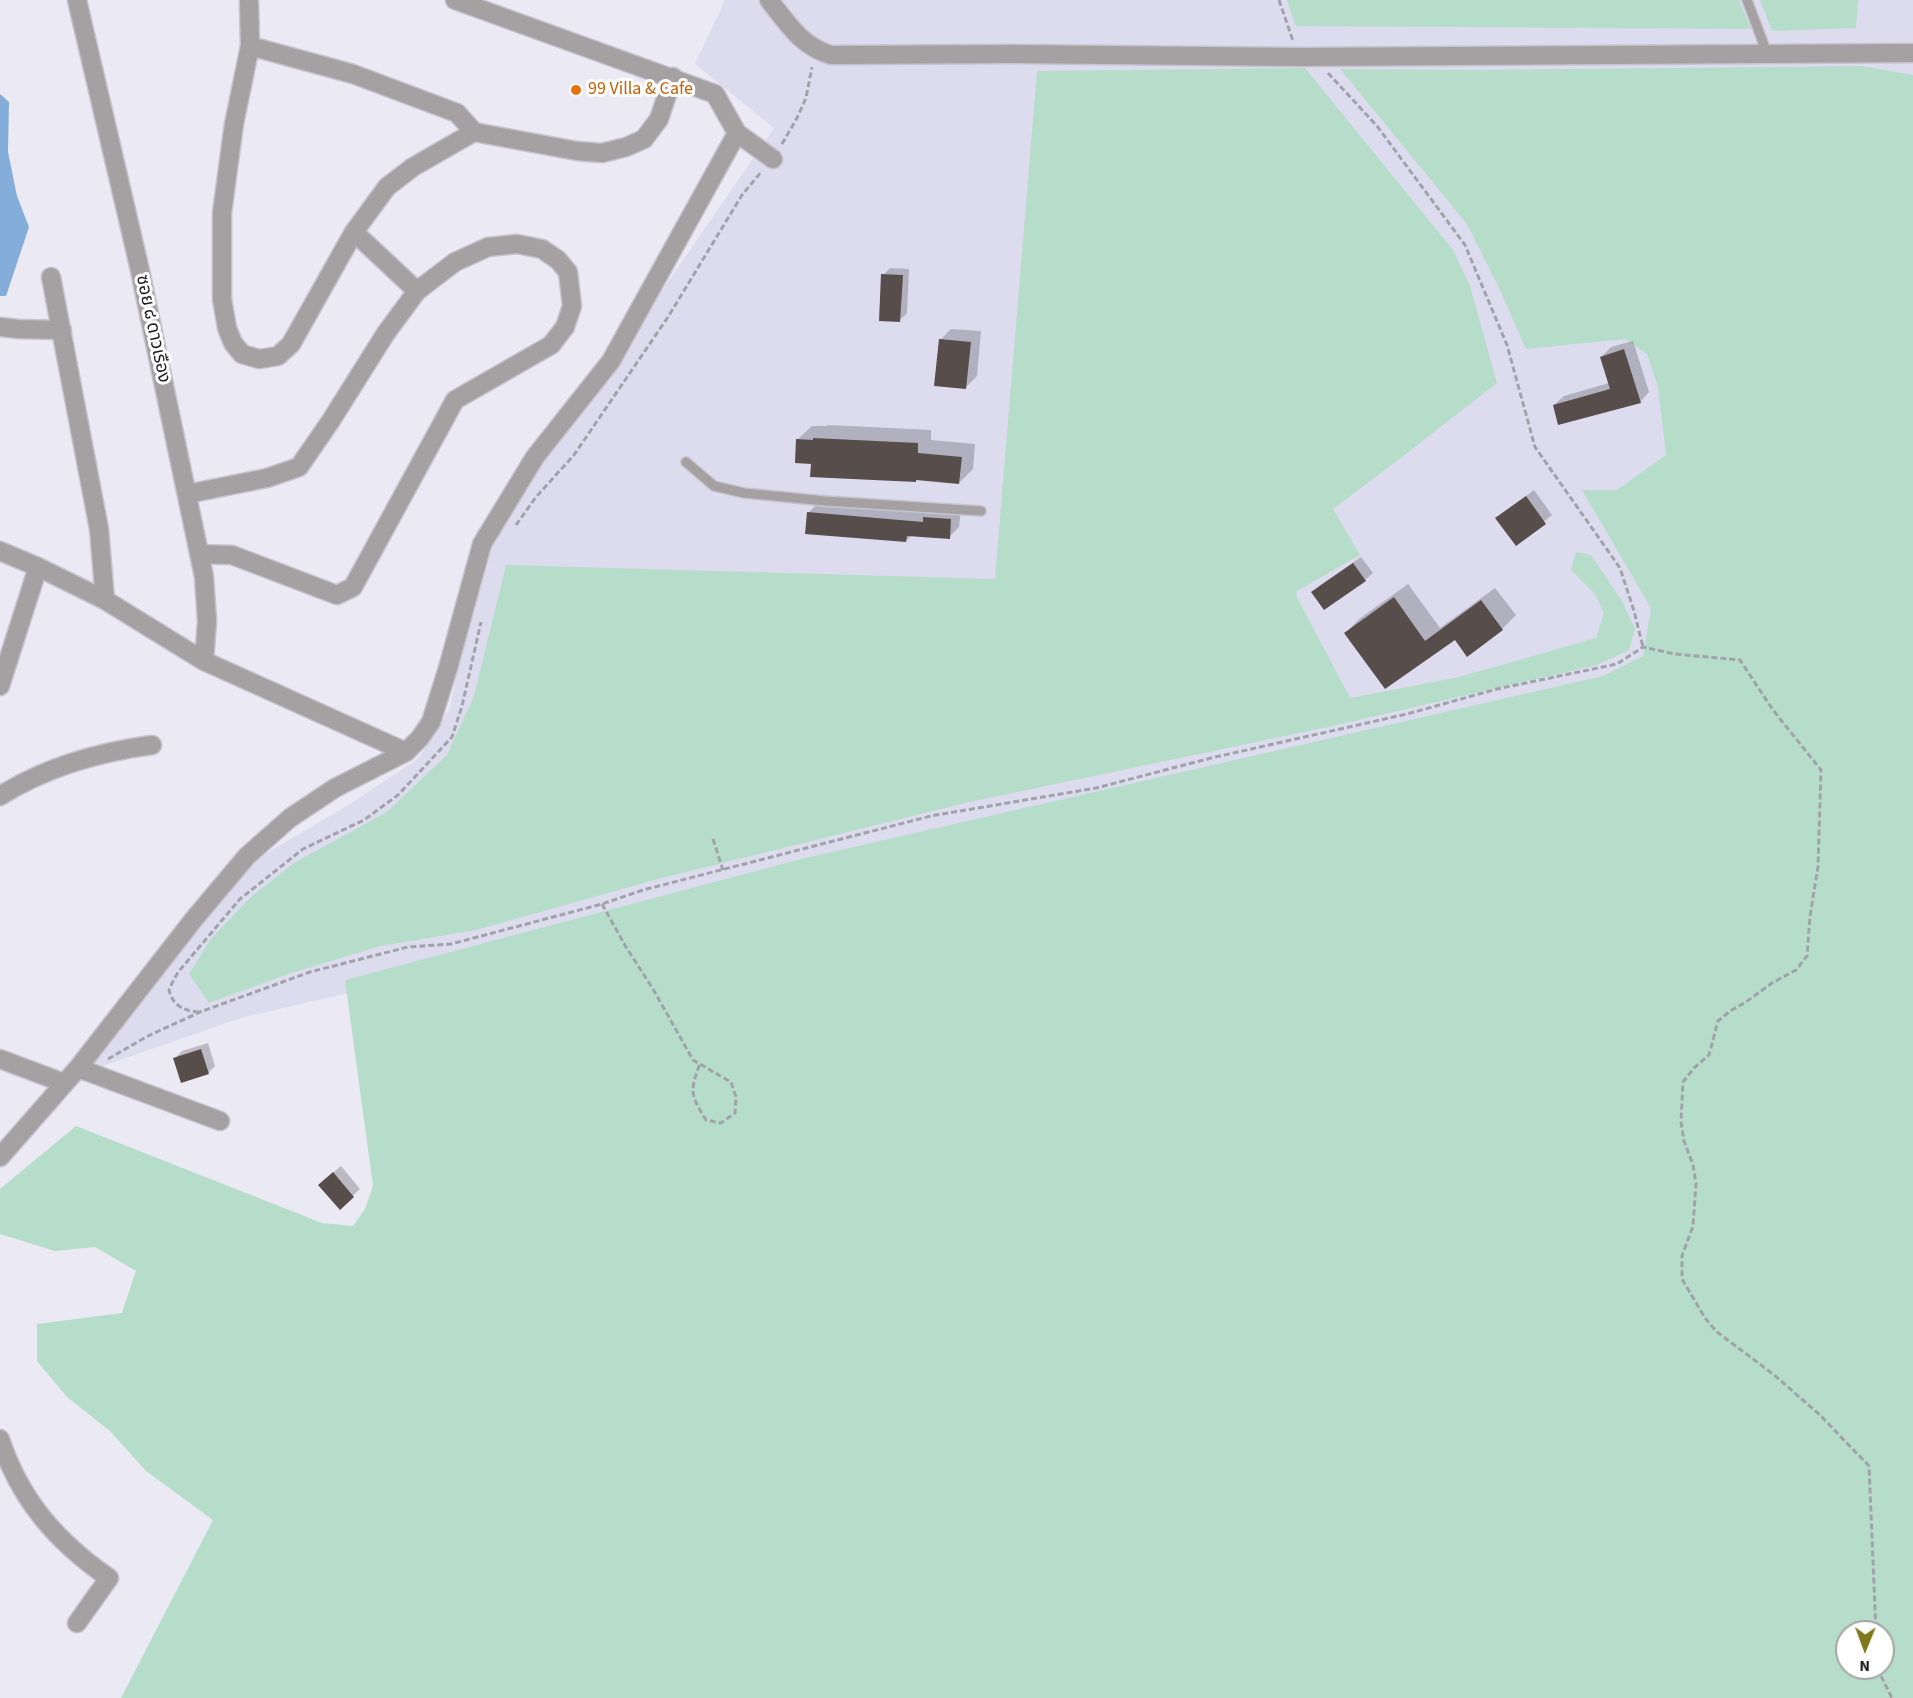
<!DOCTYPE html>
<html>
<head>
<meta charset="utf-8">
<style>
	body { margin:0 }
	#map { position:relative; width:1913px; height:1698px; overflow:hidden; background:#eae9f4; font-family:"Source Sans 3",sans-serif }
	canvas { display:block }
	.north { position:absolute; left:1835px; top:1620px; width:60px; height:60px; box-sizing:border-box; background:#fff; border:2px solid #a5a5a6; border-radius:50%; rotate:181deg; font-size:16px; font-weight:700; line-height:24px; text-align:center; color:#1d1d21 }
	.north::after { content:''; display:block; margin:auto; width:21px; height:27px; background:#7f771b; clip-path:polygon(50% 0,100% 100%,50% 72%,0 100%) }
</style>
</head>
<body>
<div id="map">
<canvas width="1913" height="1698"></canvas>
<div class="north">N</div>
</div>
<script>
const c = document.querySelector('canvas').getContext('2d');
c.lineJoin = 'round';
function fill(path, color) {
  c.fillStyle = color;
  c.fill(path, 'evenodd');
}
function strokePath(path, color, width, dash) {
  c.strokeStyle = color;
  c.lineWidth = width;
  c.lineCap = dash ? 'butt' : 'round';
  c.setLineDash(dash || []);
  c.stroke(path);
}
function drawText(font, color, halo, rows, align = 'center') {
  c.font = font + ' "Source Sans 3","Noto Sans Thai",sans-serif';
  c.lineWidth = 6;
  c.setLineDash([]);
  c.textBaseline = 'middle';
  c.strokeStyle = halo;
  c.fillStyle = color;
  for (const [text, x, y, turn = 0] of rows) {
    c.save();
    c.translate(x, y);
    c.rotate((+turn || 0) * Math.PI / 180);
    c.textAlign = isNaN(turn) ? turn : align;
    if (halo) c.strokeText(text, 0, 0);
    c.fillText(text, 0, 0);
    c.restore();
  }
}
fill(new Path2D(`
	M725,0h1188v515l-230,144 -38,38 -1401,320 -156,54 55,-80 112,-131 95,-56 69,-46 31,-50 30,-153 294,-427 -79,-64z`), '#dddcee');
fill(new Path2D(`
	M1287,0h452l12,29 -455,-3z
	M1760,0h98l-2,28 -84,3z
	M1861,66l52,9v1623h-1792l92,-178 -67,-49 -36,-40 -43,-34 -30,-36v-37l85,-11 14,-42 -41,-24 -40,4 -55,-17v-45l76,-63 246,97 31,3 12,-17 8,-23 -28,-206 456,-121 802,-183 40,-20 8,-48 -69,-118h35l49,-35 -8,-68 -11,-33 -22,-15 -99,10 -26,-59 -33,-66 -127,-155 139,1zM1847,1632h36v36h-36z
	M1305,68l148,182 17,36 27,97 -95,74 -69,52 27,46 -63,36 -1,4 54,103 109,-21 137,-39 8,-25 -9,-19 -24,-24 5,-18 15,3 31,46 13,28 -6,21 -32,15 -269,62 -363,76 -307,76 -182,51 -95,16 -90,27 -82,30 -20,-29 22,-35 40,-42 43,-34 93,-51 60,-57 27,-59 32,-131 489,14 42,-508z`), '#b5ddc9');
fill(new Path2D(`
	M0,94l9,8 -1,50 9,44 12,31 -23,69h-6z`), '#84aed9');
fill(new Path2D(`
	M890,268l19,1 -2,44 -7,7 -17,-45z
	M951,329l30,2 -4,45 -11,11 -26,-47z
	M1633,341l16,51 -9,10 -86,3 10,-9 45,-13 -8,-26 10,-10z
	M828,425l103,5v10l44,4 -2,25 -14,14 -41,-4 -2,2 -103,-19 -15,-23 14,-13h14z
	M1534,490l18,25 -36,29 -19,-26z
	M819,502l142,7 -2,18 -10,10 -37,-2 -6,6 -98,-28z
	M1361,557l12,16 -8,7 -41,28 -11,-16 7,-7z
	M1408,584l32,44 55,-40 21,27 -14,14 -47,9 -70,49 -39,-54 13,-14z
	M208,1043l7,23 -7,7 -34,-14 8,-8z
	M341,1166l19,23 -20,18 -13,-29z`), '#0003');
fill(new Path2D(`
	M881,274l22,1 -3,47 -21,-1z
	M939,339l32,3 -5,47 -32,-3z
	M1624,349l17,54 -83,22 -5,-20 57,-16 -10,-32z
	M813,438l105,5v10l44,4 -3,27 -43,-4v2l-106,-5 1,-13 -16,-1 1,-24 17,1z
	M1526,496l20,28 -30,22 -21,-28z
	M807,512l116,10v-5l28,2 -1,20 -43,-3 -1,6 -101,-8z
	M1353,563l13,18 -42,29 -13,-18z
	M1394,597l31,44 56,-41 22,30 -36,27 -12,-17 -70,49 -41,-56z
	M201,1049l8,25 -28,9 -8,-25z
	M333,1172l21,25 -14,13 -22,-25z`), '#574d4b');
const lane = new Path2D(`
	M1747,0l20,53
	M686,462l28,24 30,7 81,8 156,10`);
const street = new Path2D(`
	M77,0l62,266 65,311 3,44 -3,40
	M249,0l1,46 -16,78 -12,89v86l5,29 6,15 9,11 17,5 19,-3 13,-12 63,-112 33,-45 26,-20 61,-35 103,19 25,2 24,-6 18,-8 15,-20 14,-42
	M455,0l260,94 22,39 36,26
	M769,0c19,24 32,46 62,55l183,-1 285,3 614,-4
	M250,46l103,28 104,39 17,19
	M354,232l63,59
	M51,277l48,252 6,71
	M0,327l18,2 44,1
	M187,494l80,-16 32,-11 31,-45 56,-89 31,-42 38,-29 33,-15 29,-3 25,5 16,11 10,12 4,34 -7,21 -14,18 -96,55 -102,187 -16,8 -105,-40 -33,-1
	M0,551l38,16 67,33 99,61 202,91
	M0,686l38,-119
	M0,796c46,-29 99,-44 152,-51
	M0,1059l64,24
	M78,1068l142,53
	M0,1157l78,-89 116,-149 53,-63 43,-38 45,-30 71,-36 14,-14 11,-16 17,-54 34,-124 53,-87 76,-96 126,-228
	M0,1439c20,61 57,103 109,139l-32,45`);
strokePath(lane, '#c5c4ce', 12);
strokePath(street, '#c5c4ce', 21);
strokePath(new Path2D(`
	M1279,0l14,41
	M1328,73l49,53 88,119 42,100 28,102 85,121 14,43 9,36
	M782,144l15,-26 9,-20 6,-31
	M516,525l20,-28 38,-42 94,-138 74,-122 20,-24
	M713,839l10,31
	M602,904l24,43 27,42 40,71 38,22 5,15 -1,16 -14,10 -15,-3c-15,-25 -17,-28 -6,-56
	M199,1012c-15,-1 -26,-6 -30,-22l5,-11 5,-8 61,-72 63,-50 61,-29 34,-25 54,-58 10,-31 19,-84
	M108,1059l40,-23 52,-24 110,-40 98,-25 43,-3 151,-40 41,-14 288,-74 165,-28 115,-30 196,-44 90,-25 120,-25 26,-17 32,7 65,6 33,50 48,60 -3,97 -8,49 -3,40 -11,14 -24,13 -26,19 -16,9 -12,10 -9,34 -14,12 -12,15 -2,40 3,19 9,24 3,18 -3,43 -11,30v23l23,39 12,14 56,42 47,41 49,51 7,166
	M1877,1668l15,30`), '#a2a2aa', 3, [6, 3]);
strokePath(lane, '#a5a0a1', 9);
strokePath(street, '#a5a0a1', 18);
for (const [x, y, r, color] of [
	[576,90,6,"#e8710a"]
]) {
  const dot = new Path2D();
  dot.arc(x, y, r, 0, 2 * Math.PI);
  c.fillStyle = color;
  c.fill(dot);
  strokePath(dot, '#fff', 2);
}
drawText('18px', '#c56008', '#fff', [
	["99 Villa & Cafe",588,90]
], 'left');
drawText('18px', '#1d1d21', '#fff', [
	["ซอย ๘ ดาวเรือง",152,329,78]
]);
</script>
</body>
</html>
